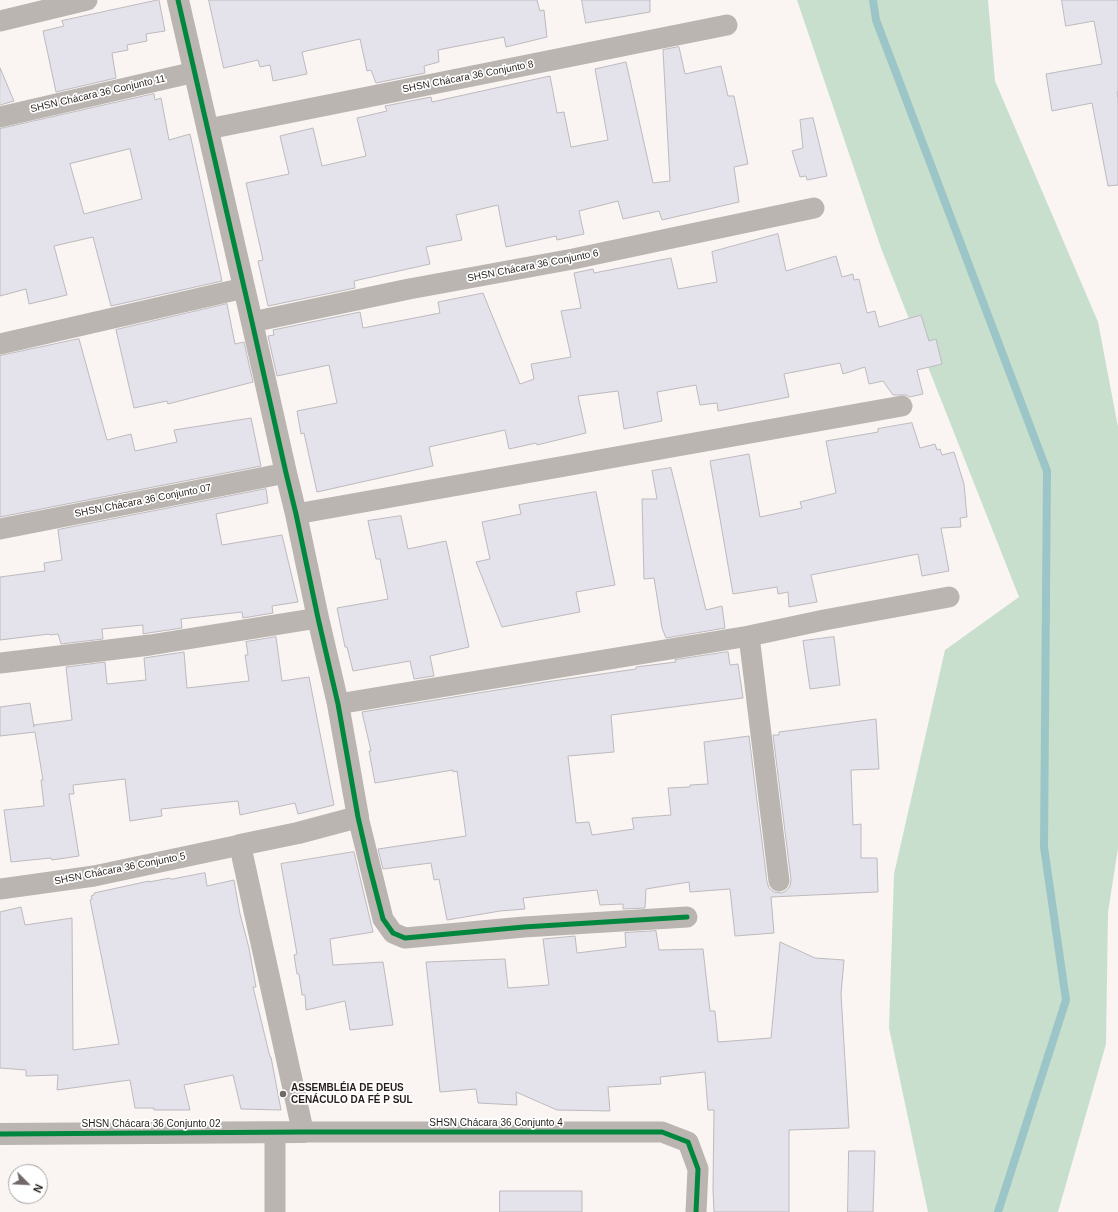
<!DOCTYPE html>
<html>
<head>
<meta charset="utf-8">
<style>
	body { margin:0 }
	#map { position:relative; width:1118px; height:1212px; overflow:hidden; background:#faf4f3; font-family:Helvetica,sans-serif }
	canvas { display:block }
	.north { position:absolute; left:8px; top:1164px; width:40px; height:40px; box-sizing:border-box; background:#fff; border:1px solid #a9a5a4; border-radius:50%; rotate:114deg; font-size:11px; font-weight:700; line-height:16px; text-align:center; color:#271e1b }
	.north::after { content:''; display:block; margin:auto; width:14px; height:18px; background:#716967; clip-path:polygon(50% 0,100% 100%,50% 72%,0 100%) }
</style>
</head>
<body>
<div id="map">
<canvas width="1118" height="1212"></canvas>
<div class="north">N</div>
</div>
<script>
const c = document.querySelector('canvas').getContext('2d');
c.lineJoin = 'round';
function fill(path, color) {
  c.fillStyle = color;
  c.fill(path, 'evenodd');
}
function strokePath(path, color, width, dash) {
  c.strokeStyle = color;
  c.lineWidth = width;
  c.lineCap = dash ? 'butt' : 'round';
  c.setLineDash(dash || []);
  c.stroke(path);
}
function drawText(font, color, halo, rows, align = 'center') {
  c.font = font + ' Helvetica,sans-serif';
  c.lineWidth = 3.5;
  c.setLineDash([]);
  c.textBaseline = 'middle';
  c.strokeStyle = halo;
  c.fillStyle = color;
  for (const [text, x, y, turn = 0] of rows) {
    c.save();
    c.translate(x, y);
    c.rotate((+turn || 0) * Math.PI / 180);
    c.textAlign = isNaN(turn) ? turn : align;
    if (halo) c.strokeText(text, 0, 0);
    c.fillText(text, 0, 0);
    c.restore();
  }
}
fill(new Path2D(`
	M797,0h191l7,81 103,241 20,105v421l-10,64 -2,132 -48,168h-130l-39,-184 5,-154 51,-224 74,-53 -138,-349z`), '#c8dfce');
strokePath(new Path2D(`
	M873,0l3,20 171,451 -3,376 22,153 -68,212`), '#9cc5c8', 8);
const building = new Path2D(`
	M159,0l6,31 -19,3 1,7 -20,4 1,5 -16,3 4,25 -60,14 -13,-61 21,-5 -2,-5z
	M209,0h328l3,11 4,-1 3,27 -41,10 -2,-10 -66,13 1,12 -15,4 1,7 -49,10 -5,-13 -4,1 -7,-32 -58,13 5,22 -34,7 -3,-16 -10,2 -2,-7 -34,8z
	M582,0h68v12l-64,11z
	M1062,0h56v92h-1l1,7v86l-10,1 -16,-83 -40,8 -6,-37 56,-10 -8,-43 -28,5z
	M679,47l6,27 36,-8 7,30h6l14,68 -14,3 5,35 -77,18 -3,-9 -36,8 -5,-18 -39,10 5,23 -27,6 -1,-4 -50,11 -8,-42 -42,10 6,25 -36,7 4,17 -76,17 1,7 -87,18 -10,-45 5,-1 -17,-77 43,-9 -9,-38 33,-8 9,38 44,-10 -9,-38 30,-7 -2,-5 46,-9 1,5 118,-26 7,37 7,-1 7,35 37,-7 -13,-71 31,-7 27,121 17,-2 -7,-131z
	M0,68l14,33 -14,4z
	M154,94l1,6 6,-2 8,42 21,-6 32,147 -111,25 -18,-69 -39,9 13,49 -38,9 -3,-15 -26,7v-167zM130,149l12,50 -58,15 -14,-50z
	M813,118l14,58 -20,4 -1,-4 -6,1 -8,-26 11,-3 -3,-28z
	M778,234l8,37 50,-15 6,21 11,-3 1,6 5,-1 8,34 8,-2 4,16 42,-12 8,26 7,-2 6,25 -25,6 6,24 -13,3 -4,-2h-13l-10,-14 -14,3 -4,-17 -22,7 -3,-11 -56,11 5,23 -71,14 -1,-8 -17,2 -4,-20 -39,7 5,29 -38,8 -6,-38 -40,5 8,37 -49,12 -1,-2 -27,6 -4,-19 -76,17 4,19 -116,26 -13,-59 -3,1 -4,-23 40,-8 -8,-38 -52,11 -9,-40 6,-1 -1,-5 87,-18 3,16 77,-15 -2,-11 45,-9 37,91 14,-5 -3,-15 40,-7 -10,-46 20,-3 -7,-35 19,-4 1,4 77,-15 7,31 39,-7 -5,-30z
	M227,304l8,40 9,-2 9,40 -85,22 -1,-3 -33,7 -18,-78z
	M79,339l28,101 24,-6 4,17 42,-9 -3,-12 77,-12 10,48 -261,51v-161z
	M912,423l8,25 15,-4 2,6 3,-1 2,6 12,-3 10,32 3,33 -7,1 1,9 -20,1 8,43 -27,5 -4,-22 -107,21 6,27 -28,5 -1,-15 -10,2 -1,-7 -44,7 -23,-133 39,-7 11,63 42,-9 -2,-6 36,-9 -10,-52 52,-9v-3z
	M671,468l35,142 16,-4 3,22 -59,10 -4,-10 -8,-50 -10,1 -2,-80h15l-5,-28z
	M266,489l2,14 -52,11 6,31 60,-10 16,67 -26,4 1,7 -30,5 -1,-6 -61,7 1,9 -34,5 -5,1v-9l-41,4 1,10 -42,5 -3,-10 -8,1 -1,-1 -49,6v-63l45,-6 -1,-8 18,-3 -4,-30z
	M596,492l19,93 -39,7 4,20 -78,15 -26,-65 14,-3 -8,-37 39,-8 -2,-9z
	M401,516l7,33 38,-8 23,106 -39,9 4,20 -20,3 -4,-18 -57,10 -6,-24h-2l-8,-39 51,-9 -8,-40h-4l-8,-38z
	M276,637l6,44 27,-4 25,128 -36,9 -3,-11 -55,12 -2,-14 -77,8 1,7 -32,5 -5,-42 -52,6 1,9h-5l10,62 -27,4 -1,-2 -40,4 -7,-52 40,-4 -3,-26h2l-8,-48 -35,4v-29l30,-4 4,24v-2l38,-5 -6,-53 39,-5 2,22 39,-4 -2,-22 40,-6 3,36 62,-7 -4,-26h3l-2,-13z
	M834,637l6,48 -30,4 -7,-48z
	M728,652l2,13 8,-1 5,34 -132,17 3,37 -46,4 8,67 13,-1 3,13 42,-6 -2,-11 39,-3 -3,-27 22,-1v-2l18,-1 -4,-42 45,-6 18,146 2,6 5,4 7,1 5,-2 4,-5 1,-6 -18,-145h6v-3l97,-13 3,50 -28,1 2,55 8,-1v34h16l1,34 -107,5 3,36 -39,3 -5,-47 -40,3 -1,-10 -43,7 -1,19 -22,1v-5l-23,1 -3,-15 -74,8 2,11 -25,2 -53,9 -8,-41 -5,1 -3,-17 -48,6 -5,-20 88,-13 -9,-65 -4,1v-2l-78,13 -6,-32h2l-9,-39 184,-30 90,-13v-2l40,-5 -1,-2z
	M354,852l19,80 -43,7 3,26 50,-3 10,63 -43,5 -5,-29 -39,9 -1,-15h-3l-3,-21h-2l-3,-19 3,-1 -16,-90z
	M205,873l2,13 27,-6 6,34 9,34 7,39h-3l17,70h1l10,53 -40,-1 -8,-34 -49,10 6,25h-36v-2h-19l-5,-28 -73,10 1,-15 -32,1v-6l-26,-2v-156l21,-5 4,18 47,-7 1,132 46,-6 -29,-144 2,-1 -1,-3 3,-1v-2l55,-12v1l21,-4 1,1z
	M656,931l3,19 44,-1 7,62h5l3,31 53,-4 9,-96 35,16 29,2 -3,34 8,134 -60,2v82h-75l-1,-23 1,-79h-6l-3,-38 -45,5 1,7 -53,3 2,24 -53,-1 -41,-18 1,13 -39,-2 -2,-14 -36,3 -14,-130 79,-3 3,29 41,-3 -6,-46 32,-3 2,17 49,-6 -1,-14z
	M849,1151h26l-2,61h-25z
	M500,1191h82v21h-82z`);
fill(building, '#e4e2ea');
strokePath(building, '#bdbabe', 1);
strokePath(new Path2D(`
	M0,21l87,-21
	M0,117l195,-45
	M208,129l519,-104
	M252,322l157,-33 164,-30 241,-51
	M0,344l244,-56
	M296,514l606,-108
	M0,529l286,-56
	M749,636l30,245
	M0,663l150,-18 168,-27
	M338,704l411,-68 75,-16 125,-23
	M358,817l25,102 10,14 12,5 119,-11 163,-10
	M0,889l94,-13 146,-31
	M303,1132h359l26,10 10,27 -2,43
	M275,1212v-79`), '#bab5b0', 21);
strokePath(new Path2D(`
	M0,1134l303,-2 -63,-287 58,-12 60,-16 -20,-113 -20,-86 -22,-104 -10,-41 -34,-151 -74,-322`), '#bab5b0', 22);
strokePath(new Path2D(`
	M178,0l74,322 34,151 10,41 22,104 20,86 20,113 11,48 14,54 10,14 12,5 119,-11 163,-10
	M0,1134l303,-2h359l26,10 10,27 -2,43`), '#00873e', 5);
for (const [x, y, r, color] of [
	[283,1094,4,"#716967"]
]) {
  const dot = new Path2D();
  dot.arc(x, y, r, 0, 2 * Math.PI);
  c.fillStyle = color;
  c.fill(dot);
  strokePath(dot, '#fff', 1.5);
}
drawText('10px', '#271e1b', '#fff', [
	["SHSN Chácara 36 Conjunto 8",468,77,-11],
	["SHSN Chácara 36 Conjunto 11",98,94,-13],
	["SHSN Chácara 36 Conjunto 6",533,266,-11],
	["SHSN Chácara 36 Conjunto 07",143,501,-11],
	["SHSN Chácara 36 Conjunto 5",120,869,-11],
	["SHSN Chácara 36 Conjunto 4",496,1123],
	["SHSN Chácara 36 Conjunto 02",151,1124]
]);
drawText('bold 10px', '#271e1b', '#fff', [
	["ASSEMBLÉIA DE DEUS",291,1088],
	["CENÁCULO DA FÉ P SUL",291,1100]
], 'left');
</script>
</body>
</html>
